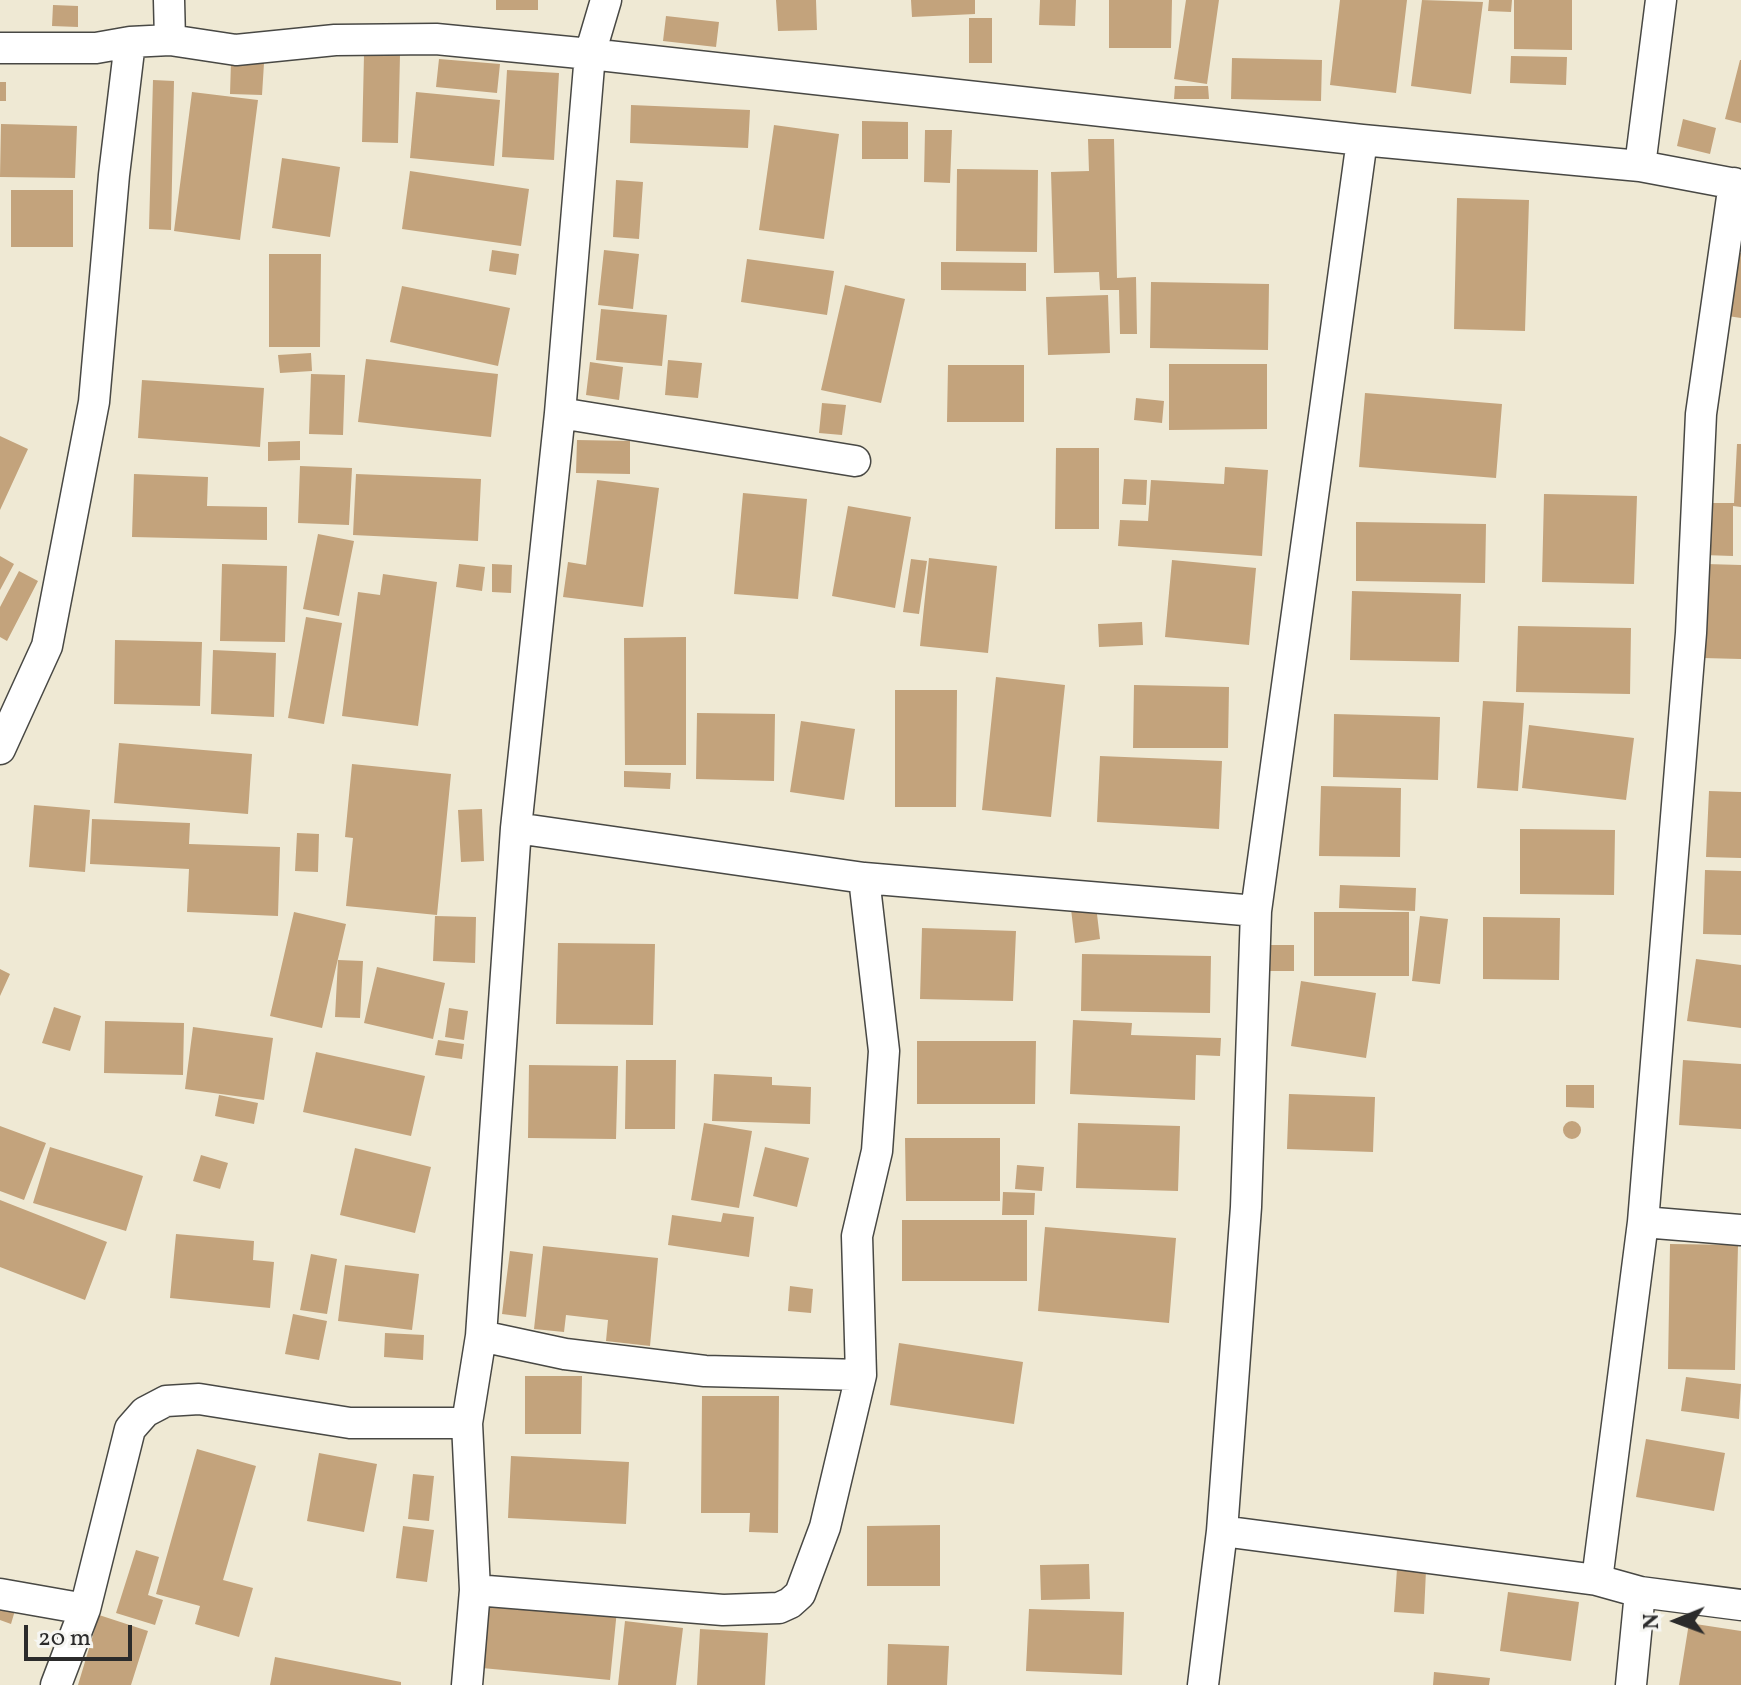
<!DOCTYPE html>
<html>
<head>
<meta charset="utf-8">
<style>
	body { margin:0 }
	#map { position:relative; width:1741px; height:1685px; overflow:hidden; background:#efe9d4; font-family:Vollkorn,serif }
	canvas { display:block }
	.north { position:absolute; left:1637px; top:1581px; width:80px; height:80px; -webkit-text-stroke:6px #f6f6f2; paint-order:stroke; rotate:269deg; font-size:22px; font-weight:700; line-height:32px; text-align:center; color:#2b2b2b }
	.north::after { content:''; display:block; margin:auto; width:28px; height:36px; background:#2b2b2b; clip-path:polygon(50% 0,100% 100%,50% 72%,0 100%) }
	.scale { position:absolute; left:24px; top:1625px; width:108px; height:36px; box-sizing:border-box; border:4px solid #2b2b2b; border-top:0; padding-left:10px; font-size:24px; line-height:28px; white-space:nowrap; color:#2b2b2b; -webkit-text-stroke:6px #f6f6f2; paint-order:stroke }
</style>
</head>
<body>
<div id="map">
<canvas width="1741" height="1685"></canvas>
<div class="north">N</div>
<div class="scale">20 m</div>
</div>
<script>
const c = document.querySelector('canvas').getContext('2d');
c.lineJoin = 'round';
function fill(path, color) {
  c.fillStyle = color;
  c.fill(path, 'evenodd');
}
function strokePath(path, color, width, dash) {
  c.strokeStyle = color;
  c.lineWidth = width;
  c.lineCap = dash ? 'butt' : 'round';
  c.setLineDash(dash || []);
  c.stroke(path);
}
fill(new Path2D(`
	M496,0h42v10h-42z
	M776,0h40l1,30 -39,1z
	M911,0h64v14l-63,3z
	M1040,0h36l-1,26 -36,-1z
	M1109,0h63l-1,48h-62z
	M1186,0h33l-12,84 -33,-5z
	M1340,0h67l-11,93 -66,-8z
	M1422,0l61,2 -12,92 -60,-8z
	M1489,0h23l-1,12 -23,-1z
	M1514,0h58v50l-58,-1z
	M53,5l25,1v21l-26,-1z
	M666,16l53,6 -3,25 -53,-6z
	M969,18h23v45h-23z
	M364,55h36l-2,88 -36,-1z
	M1511,56l56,1 -1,28 -56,-2z
	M1232,58l90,2 -1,41 -90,-2z
	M439,59l61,5 -3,29 -61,-6z
	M1740,60h1v63l-16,-4z
	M231,62l33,1 -2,32 -32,-1z
	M507,70l52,3 -5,87 -52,-3z
	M153,80l21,1 -3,149 -22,-1z
	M0,82h6v19h-6z
	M1175,86h33l1,13h-35z
	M192,92l66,8 -18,140 -66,-9z
	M416,92l84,8 -6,66 -84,-8z
	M631,105l119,5 -2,38 -118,-5z
	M1683,119l33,9 -6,26 -33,-8z
	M862,121l46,1v37h-46z
	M1,124l76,2 -2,52 -75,-1z
	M774,125l65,9 -15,105 -65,-9z
	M925,130h27l-2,53 -26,-1z
	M1088,139h26l3,139 19,-1 1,57h-17l-1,-44h-19l-1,-18 -45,1 -3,-101 38,-1z
	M282,158l58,9 -10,70 -58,-9z
	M957,169l81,1 -1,82 -81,-1z
	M410,171l119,18 -8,57 -119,-17z
	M616,180l27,2 -4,57 -26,-2z
	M11,190h62v57h-62z
	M1457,198l72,2 -4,131 -71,-2z
	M492,250l27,4 -3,21 -27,-4z
	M604,250l35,4 -6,55 -35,-4z
	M1730,251l11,2v65l-20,-3z
	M269,254h52l-1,93h-51z
	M747,259l87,12 -7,44 -86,-13z
	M941,262l85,1v28l-85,-1z
	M1151,282l118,2 -1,66 -118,-2z
	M845,285l60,14 -24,104 -60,-13z
	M402,286l108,22 -12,58 -108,-24z
	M1108,295l2,58 -62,2 -2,-58z
	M601,309l66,6 -5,51 -66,-6z
	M311,353l1,18 -32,2 -2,-18z
	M366,359l132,15 -7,63 -133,-15z
	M668,360l34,3 -4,35 -33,-3z
	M590,362l33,5 -4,33 -33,-5z
	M1169,364h98v65l-98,1z
	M948,365h76v57h-77z
	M311,374l34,1 -2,60 -34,-1z
	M142,380l122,8 -4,59 -122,-9z
	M1365,393l137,11 -6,74 -137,-11z
	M1136,398l28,3 -2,22 -28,-3z
	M822,403l24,2 -4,30 -23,-2z
	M0,436l28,13 -28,61z
	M577,440l53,1v33l-54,-1z
	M300,441v19l-32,1v-19z
	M1737,444h4v63l-8,-1v50l-30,-1 1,-52h30z
	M1056,448h43v81h-44z
	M300,466l52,2 -3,57 -51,-2z
	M1225,467l43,3 -6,86 -144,-10 2,-26 28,1 3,-41 73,4z
	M134,474l74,3 -1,29 60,1v33l-135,-3z
	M356,474l125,5 -3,62 -125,-6z
	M1124,479l23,1 -1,25 -24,-1z
	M597,480l62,8 -16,119 -80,-10 5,-35 18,3z
	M743,493l64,6 -9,100 -64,-5z
	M1544,494l93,2 -3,88 -92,-2z
	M848,506l63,11 -16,91 -63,-12z
	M1356,522l130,2 -1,59 -129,-2z
	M318,534l36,7 -15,75 -36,-7z
	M0,556l14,8 -14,26z
	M929,558l68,8 -9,87 -68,-7z
	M911,559l16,2 -8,53 -16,-2z
	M1172,560l84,8 -7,77 -84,-8z
	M222,564l65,2 -2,76 -65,-1z
	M459,564l26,3 -3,24 -26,-4z
	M492,564l20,1 -1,28 -19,-1z
	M1706,564l35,1v94l-38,-1z
	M19,571l19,10 -31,60 -7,-4v-30z
	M383,574l54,8 -19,144 -76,-10 16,-124 22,3z
	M1352,591l109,3 -2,68 -109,-2z
	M306,617l36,6 -18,101 -36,-6z
	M1142,622l1,23 -44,2 -1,-23z
	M1518,626l113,2 -1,66 -114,-2z
	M686,637v128h-61l-1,-127z
	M115,640l87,2 -2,64 -86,-2z
	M213,650l63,3 -2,64 -63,-3z
	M996,677l69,8 -14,132 -69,-7z
	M1134,685l95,2 -1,61h-95z
	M895,690h62l-1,117h-61z
	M1483,701l41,2 -6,88 -41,-3z
	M697,713l78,1 -1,67 -78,-2z
	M1334,714l106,3 -2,63 -105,-3z
	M801,721l54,8 -11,71 -54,-8z
	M1529,725l105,13 -8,62 -104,-12z
	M119,743l133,11 -4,60 -134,-11z
	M1100,756l122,5 -3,68 -122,-7z
	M352,764l99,10 -14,141 -91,-9 7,-68 -8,-1z
	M624,771l47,2 -1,16 -46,-2z
	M1321,786l80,2 -1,69 -81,-1z
	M1709,791l32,1v66l-35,-1z
	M34,805l56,5 -5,62 -56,-5z
	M482,809l2,52 -23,1 -3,-52z
	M92,819l98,4 -1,21 91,3 -2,69 -91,-4 2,-43 -99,-5z
	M1520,829l95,1 -1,65 -94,-1z
	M297,833l22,1 -1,38 -23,-1z
	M1705,870l36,1v64l-38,-1z
	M1340,885l76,3 -1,23 -76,-3z
	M1096,906l4,33 -25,4 -4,-34z
	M294,912l52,12 -24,104 -52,-12z
	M1314,912h95v64h-95z
	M435,916l41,1 -1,46 -42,-2z
	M1420,916l28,3 -8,65 -28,-3z
	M1483,917l77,1 -1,62 -76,-1z
	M922,928l94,3 -3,70 -93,-2z
	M558,943l97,1 -2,81 -97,-1z
	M1266,945h28v26h-28z
	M1082,954l129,2 -1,57 -129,-2z
	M1696,959l45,6v63l-54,-7z
	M338,960l25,1 -3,57 -25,-1z
	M377,967l68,16 -12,56 -69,-16z
	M0,969l10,5 -10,22z
	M1301,981l75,12 -10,65 -75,-12z
	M54,1007l27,9 -11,35 -28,-8z
	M449,1008l19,3 -4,29 -19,-3z
	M1073,1020l59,3 -1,12 90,3 -1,18 -24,-1 -1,45 -125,-6z
	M105,1021l79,2 -1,52 -79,-2z
	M193,1027l80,11 -9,62 -79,-11z
	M438,1040l26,4 -2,15 -27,-4z
	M917,1041h119l-1,63h-118z
	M316,1052l109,24 -14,60 -108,-24z
	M626,1060h50l-1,69h-50z
	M1683,1060l58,4v65l-62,-4z
	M529,1065l89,1 -2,73 -88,-1z
	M714,1074l58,3v8l39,2 -1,37 -98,-3z
	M1566,1085h28v23l-28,-1z
	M1289,1094l86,3 -2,55 -86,-3z
	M219,1095l39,8 -4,21 -39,-8z
	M1563 1130a9 9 0 1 1 18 0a9 9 0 1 1-18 0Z
	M704,1123l48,8 -13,77 -48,-8z
	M1078,1123l102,3 -2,65 -102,-3z
	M0,1126l46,17 -22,57 -24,-9z
	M905,1138h95v63h-94z
	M50,1147l93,29 -17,55 -93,-28z
	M765,1147l44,11 -12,49 -44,-11z
	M355,1148l76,19 -16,66 -75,-18z
	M201,1155l27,8 -8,26 -27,-8z
	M1017,1165l27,2 -2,24 -27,-2z
	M1003,1192l32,1 -1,22h-32z
	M0,1200l107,42 -22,58 -85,-33z
	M723,1213l31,4 -5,40 -81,-12 4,-30 49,7z
	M902,1220h125v61h-125z
	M1045,1227l131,11 -7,85 -131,-12z
	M176,1234l78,7 -1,19 21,2 -4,46 -100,-10z
	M1670,1244l68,1 -3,125 -67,-1z
	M543,1246l115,12 -8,88 -44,-5 2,-21 -42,-5 -2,17 -30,-3z
	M510,1251l23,3 -7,63 -24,-3z
	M311,1254l26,5 -10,55 -27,-4z
	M345,1265l74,9 -7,56 -74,-9z
	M790,1286l23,3 -2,24 -23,-2z
	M293,1314l34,7 -8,39 -34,-6z
	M385,1333l39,2 -1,25 -39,-3z
	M899,1343l124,19 -9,62 -124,-19z
	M525,1376h57l-1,58h-56z
	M1686,1377l55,7 -2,35 -58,-8z
	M702,1396h77l-1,137 -29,-1 1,-19h-49z
	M1646,1439l79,14 -11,58 -78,-14z
	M197,1449l59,17 -33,114 30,8 -14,49 -44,-13 5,-18 -44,-12z
	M319,1453l58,11 -13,68 -57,-11z
	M511,1456l118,6 -3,62 -118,-6z
	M413,1474l21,2 -5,45 -21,-2z
	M940,1525v61h-73v-60z
	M403,1526l31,4 -7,52 -31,-4z
	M136,1550l23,7 -11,38 15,5 -8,25 -39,-12z
	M1089,1564l1,35 -49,1 -1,-35z
	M1397,1569l29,1 -2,44 -30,-2z
	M1508,1592l71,10 -8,59 -71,-10z
	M489,1597l128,13 -7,70 -128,-12z
	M0,1602l16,5 -5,17 -11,-4z
	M1029,1609l95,3 -2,63 -96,-4z
	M99,1615l49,16 -17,54h-53z
	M625,1621l58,7 -7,57h-58z
	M1689,1623l52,8v54h-62z
	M700,1629l68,4 -3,52h-68z
	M888,1644l61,2 -2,39h-60z
	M275,1657l126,25v3h-131z
	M1434,1672l56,6 -1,7h-56z`), '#c3a37c');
const street = new Path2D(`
	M169,0l1,40
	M0,48h96l34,-6 40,-2 66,10 99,-10 101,-1 154,15 772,86 278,26 101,19
	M1640,166l21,-166
	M560,413l295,48
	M0,749l47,-103 47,-244 20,-227 16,-133
	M516,828l348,50 392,33
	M1643,1222l98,8
	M481,1336l84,18 140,17 156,4
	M1222,1531l375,49 43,12 101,13
	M1597,1580l46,-358 48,-589 10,-219 33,-231
	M475,1590l248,20 56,-2 11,-5 10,-9 25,-67 36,-152 -4,-139 20,-85 7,-100 -20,-173
	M0,1594l85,15
	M56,1685l29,-76 45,-180 15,-17 21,-11 33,-2 151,24h117
	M467,1685l8,-95 -8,-167 14,-87 35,-508 44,-415 30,-359 16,-54
	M1203,1685l19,-154 24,-324 10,-296 106,-771
	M1631,1685l9,-93`);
strokePath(street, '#484844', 33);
strokePath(street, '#fff', 30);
</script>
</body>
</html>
